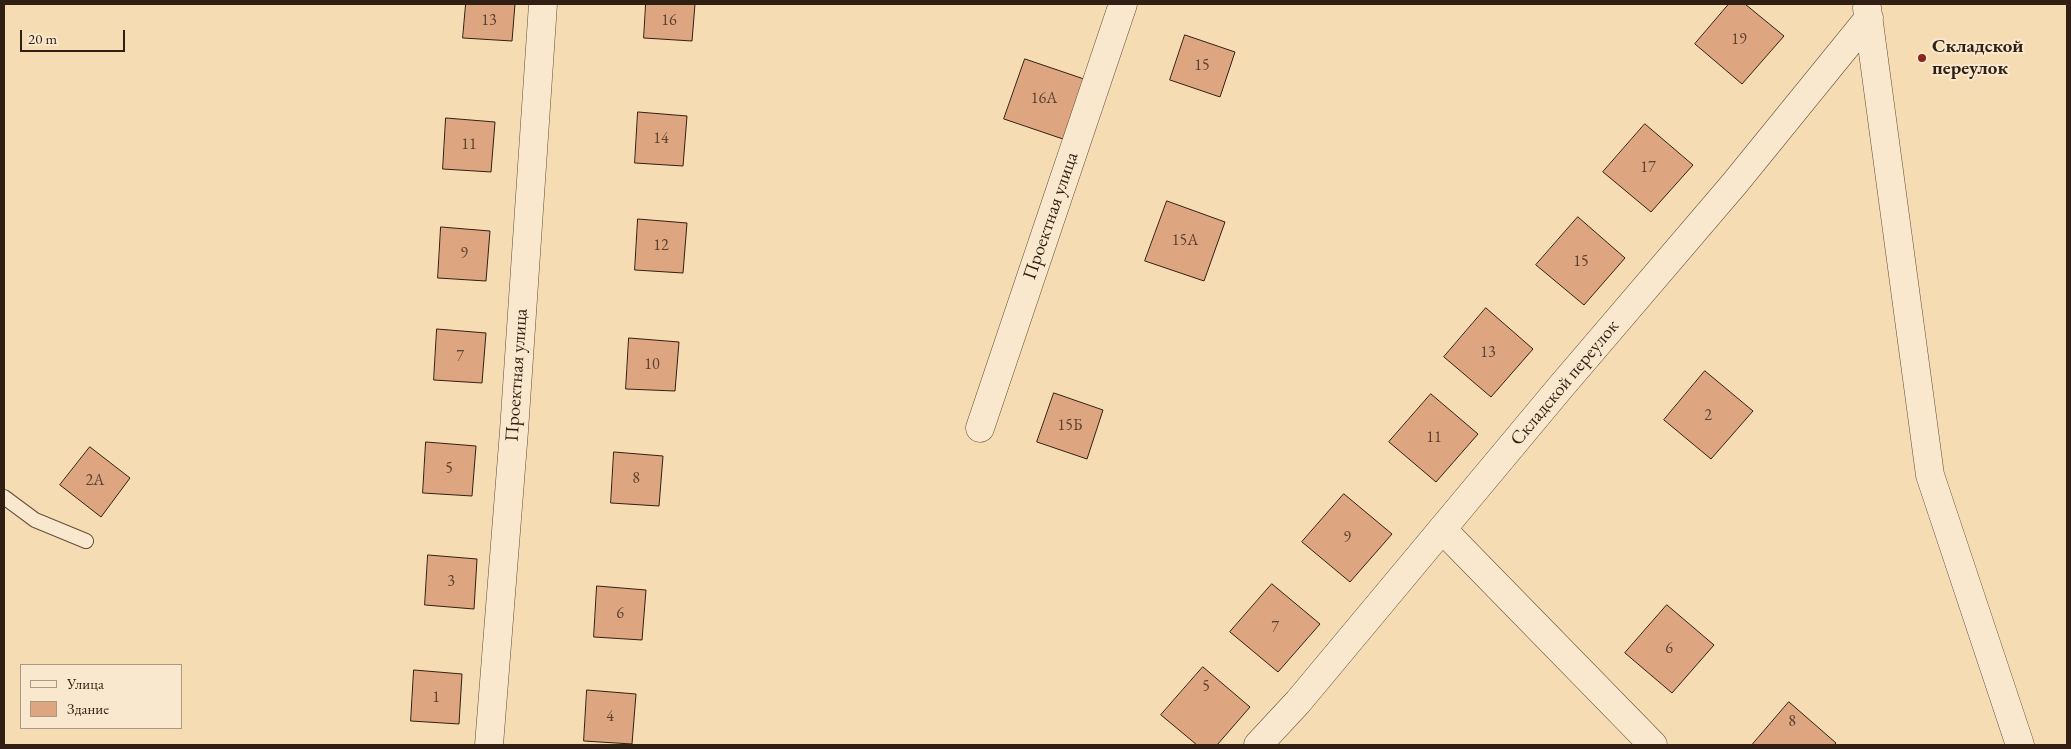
<!DOCTYPE html>
<html>
<head>
<meta charset="utf-8">
<style>
	body { margin:0 }
	#map { position:relative; width:2071px; height:749px; overflow:hidden; background:#f6dcb2; font-family:"EB Garamond",serif }
	canvas { display:block }
	.frame { position:absolute; inset:0; border:5px solid #321f14; pointer-events:none }
	.legend { position:absolute; left:20px; top:664px; width:162px; height:65px; box-sizing:border-box; background:#f9e8cd; border:1px solid #a99883; margin:0; padding:6px 9px; list-style:none; font-size:15px; color:#321f14 }
	.legend li { display:flex; align-items:center; gap:10px; height:25px }
	.legend b { width:25px; border:1px solid #a99883 }
	.scale { position:absolute; left:20px; top:30px; width:105px; height:22px; box-sizing:border-box; border:2px solid #321f14; border-top:0; padding-left:6px; font-size:15px; line-height:18px; white-space:nowrap; color:#321f14; -webkit-text-stroke:4px #f9e8cd; paint-order:stroke }
</style>
</head>
<body>
<div id="map">
<canvas width="2071" height="749"></canvas>
<div class="frame"></div>
<ul class="legend">
<li><b style="height:6px;background:#f9e8cd"></b>Улица</li>
<li><b style="height:14px;background:#dea581"></b>Здание</li>
</ul>
<div class="scale">20 m</div>
</div>
<script>
const c = document.querySelector('canvas').getContext('2d');
c.lineJoin = 'round';
function fill(path, color) {
  c.fillStyle = color;
  c.fill(path, 'evenodd');
}
function strokePath(path, color, width, dash) {
  c.strokeStyle = color;
  c.lineWidth = width;
  c.lineCap = dash ? 'butt' : 'round';
  c.setLineDash(dash || []);
  c.stroke(path);
}
function drawText(font, color, halo, rows, align = 'center') {
  c.font = font + ' "EB Garamond",serif';
  c.lineWidth = 4;
  c.setLineDash([]);
  c.textBaseline = 'middle';
  c.strokeStyle = halo;
  c.fillStyle = color;
  for (const [text, x, y, turn = 0] of rows) {
    c.save();
    c.translate(x, y);
    c.rotate((+turn || 0) * Math.PI / 180);
    c.textAlign = isNaN(turn) ? turn : align;
    if (halo) c.strokeText(text, 0, 0);
    c.fillText(text, 0, 0);
    c.restore();
  }
}
const building = new Path2D(`
	M466,4h49l-3,37 -49,-3z
	M646,4h49l-3,37 -48,-3z
	M1729,4h16l39,32 -42,48 -47,-40z
	M1185,35l50,17 -15,45 -50,-17z
	M1025,59l59,20 -21,60 -59,-20z
	M638,112l49,4 -4,50 -48,-3z
	M446,118l49,4 -4,50 -48,-3z
	M1645,124l48,41 -42,47 -48,-40z
	M1167,201l58,21 -21,59 -59,-20z
	M1578,217l47,41 -41,47 -48,-40z
	M638,219l49,4 -4,50 -48,-3z
	M441,227l49,4 -4,50 -48,-3z
	M1486,308l47,41 -42,48 -47,-40z
	M437,329l49,4 -4,50 -48,-3z
	M629,338l50,4 -4,49 -49,-2z
	M1705,371l48,40 -42,48 -47,-39z
	M1054,393l49,17 -16,49 -50,-17z
	M1431,394l47,40 -42,48 -47,-40z
	M426,442l50,4 -4,50 -49,-3z
	M90,447l40,31 -29,39 -41,-32z
	M614,452l49,4 -4,50 -48,-3z
	M1344,494l48,40 -42,48 -48,-40z
	M428,555l49,4 -3,50 -49,-4z
	M1272,584l48,40 -42,48 -48,-40z
	M597,586l49,4 -4,50 -48,-3z
	M1667,605l47,40 -42,48 -47,-40z
	M1203,667l47,40 -33,38h-20l-36,-30z
	M414,670l48,4 -3,50 -48,-3z
	M587,690l49,4 -4,50 -48,-3z
	M1789,702l47,41 -2,2h-82z`);
fill(building, '#dea581');
strokePath(building, '#321f14', 1);
const lane = new Path2D(`
	M4,497l31,23 51,21`);
const street = new Path2D(`
	M1867,8l63,467 90,270
	M980,428l143,-424
	M1442,529l211,216
	M489,745l25,-314 29,-427
	M1258,745l40,-43 261,-313 176,-206 134,-165`);
strokePath(lane, '#634e3c', 16);
strokePath(street, '#634e3c', 29);
strokePath(lane, '#f9e8cd', 14);
strokePath(street, '#f9e8cd', 28);
for (const [x, y, r, color] of [
	[1922,58,5,"#8f2418"]
]) {
  const dot = new Path2D();
  dot.arc(x, y, r, 0, 2 * Math.PI);
  c.fillStyle = color;
  c.fill(dot);
  strokePath(dot, '#f9e8cd', 2);
}
drawText('16px', '#5d402f', null, [
	["13",489,21],
	["16",669,21],
	["19",1739,40],
	["15",1202,66],
	["16А",1044,99],
	["14",661,139],
	["11",469,145],
	["17",1648,168],
	["15А",1185,241],
	["12",661,246],
	["9",464,254],
	["15",1581,262],
	["13",1488,353],
	["7",460,357],
	["10",652,365],
	["2",1708,416],
	["15Б",1070,426],
	["11",1434,438],
	["5",449,469],
	["8",636,479],
	["2А",95,481],
	["9",1347,538],
	["3",451,582],
	["6",620,614],
	["7",1275,628],
	["6",1669,649],
	["5",1206,687],
	["1",436,698],
	["4",610,717],
	["8",1792,722]
]);
drawText('bold 19px', '#321f14', '#f9e8cd', [
	["Складской",1932,47],
	["переулок",1932,69]
], 'left');
drawText('19px', '#321f14', '#f9e8cd', [
	["Проектная улица",1051,216,-71],
	["Проектная улица",517,375,-86],
	["Складской переулок",1565,383,-50]
]);
</script>
</body>
</html>
